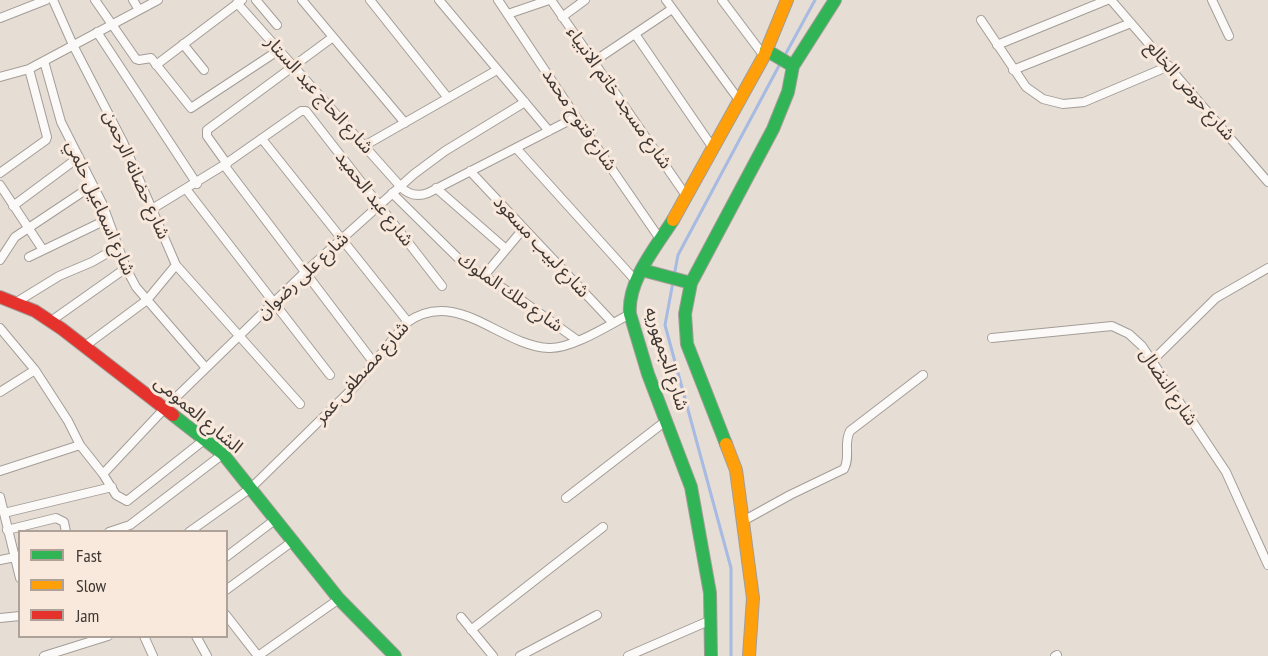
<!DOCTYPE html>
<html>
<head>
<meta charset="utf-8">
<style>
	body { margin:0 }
	#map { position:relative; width:1268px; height:656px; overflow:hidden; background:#e6ddd5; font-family:"PT Sans Narrow",sans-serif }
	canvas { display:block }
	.legend { position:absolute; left:18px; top:530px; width:210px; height:108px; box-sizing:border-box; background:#f9e9dc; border:2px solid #aea298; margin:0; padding:8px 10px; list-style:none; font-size:18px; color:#3e3733 }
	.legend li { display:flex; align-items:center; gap:12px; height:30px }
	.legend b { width:30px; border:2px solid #aea298 }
</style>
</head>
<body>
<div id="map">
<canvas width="1268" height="656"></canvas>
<ul class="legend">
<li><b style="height:8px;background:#30b455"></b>Fast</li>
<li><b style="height:8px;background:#ff9f0a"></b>Slow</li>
<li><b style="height:8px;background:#e5322d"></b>Jam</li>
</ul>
</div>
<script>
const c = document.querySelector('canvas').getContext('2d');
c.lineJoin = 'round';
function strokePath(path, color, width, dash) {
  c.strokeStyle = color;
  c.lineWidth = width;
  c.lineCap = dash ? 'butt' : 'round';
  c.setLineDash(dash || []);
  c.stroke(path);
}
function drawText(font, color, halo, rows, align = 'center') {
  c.font = font + ' "PT Sans Narrow","Noto Sans Arabic",sans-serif';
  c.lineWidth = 6;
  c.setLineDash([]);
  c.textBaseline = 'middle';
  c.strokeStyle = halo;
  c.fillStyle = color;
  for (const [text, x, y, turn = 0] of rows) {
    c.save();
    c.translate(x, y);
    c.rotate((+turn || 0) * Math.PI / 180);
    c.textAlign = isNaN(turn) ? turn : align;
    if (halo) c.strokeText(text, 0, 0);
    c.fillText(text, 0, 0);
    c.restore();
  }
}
strokePath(new Path2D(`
	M784,57l31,-57
	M674,276l4,-21 103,-193
	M673,282l-8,43 66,243v88`), '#a6bae2', 3);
const street = new Path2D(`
	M53,0l20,45 50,97 53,123 124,139
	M95,0l41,59 3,1 12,-2 40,50 88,-58
	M133,0l6,10
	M256,0l21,25
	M302,0l103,123
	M370,0l78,98
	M439,0l110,131
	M498,0l78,117 84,122
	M551,0l136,197
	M666,0l73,100
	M722,0l42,56
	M1111,0l157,182
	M1212,0l17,36
	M237,3l163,183c8,9 17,11 28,7l148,-76
	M508,14l41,-14
	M562,17l23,-17
	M0,18l46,-18
	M981,20l45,67 17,12 20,5 21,-2 85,-36
	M97,32l100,152
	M635,34l78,114
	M183,44l21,26
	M997,45l110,-45
	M44,61l17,61 41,81 24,65 10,19 70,81
	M593,62l79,-53
	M156,65l86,-65
	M1013,70l118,-47
	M0,77l29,-8 129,-69
	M262,139l146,183
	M364,146l133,-76
	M516,148l120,133
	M227,164l-20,-28v-6l126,-93
	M224,165l150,198
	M470,171l143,152
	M0,173l46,-33 1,-3 -18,-68
	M0,185l43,65
	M436,188l70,61
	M186,189l144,186
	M392,193l69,68 63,41 53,38
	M13,206l66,-49
	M152,209l72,-44 77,-54h5l136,175
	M29,257l79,-38
	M0,260l15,-23 78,-52
	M483,277l41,-49
	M15,303l44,-27 33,-14 26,-15
	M51,321l75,-53
	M0,328l35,42 33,51 12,24 23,29 13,21 11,6 77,-61
	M992,338l120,-12 17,8 13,12 84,126 42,93
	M85,346l62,-46 29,-35
	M1151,362l65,-64 52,-30
	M0,392l35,-22
	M0,471l80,-26
	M103,474l62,-66 140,-136 109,-98 31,-23 80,-49
	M0,497l20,81
	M566,498l101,-78
	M4,513l108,-26
	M743,521l47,-26 54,-26c7,-12 -1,-25 6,-38l73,-56
	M7,530l49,-12 8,4 2,10
	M109,532l21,-7 93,-71
	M189,532l62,-44 105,-103 50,-62c51,-37 94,23 143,25 23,1 60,-23 81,-34
	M226,557l50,-38
	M0,560l20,-4
	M226,590l67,-49
	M226,615l32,41
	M461,617l32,39
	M0,618l20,-2
	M471,630l132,-103
	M144,636l9,20
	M196,636l11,20
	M44,656l64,-20
	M258,656l81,-57
	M520,656l77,-41
	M628,656l83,-36
	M1055,656l2,-1`);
const fast = new Path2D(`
	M766,50l27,16
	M673,220c-17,27 -46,61 -43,94l18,60 43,113 19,106 1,63
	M642,270l49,13
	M173,415l50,39 116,145 56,57
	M726,444l-39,-100 -2,-30 6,-31 82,-154 15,-37 5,-26 42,-66`);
const slow = new Path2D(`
	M673,220l91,-164 23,-56
	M726,444l10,26 17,128 -4,58`);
const jam = new Path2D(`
	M0,297l35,14 27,18 111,86`);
strokePath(street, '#a39d97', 10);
strokePath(fast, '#a39d97', 14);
strokePath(slow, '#a39d97', 14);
strokePath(jam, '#a39d97', 14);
strokePath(street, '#fbfaf9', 8);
strokePath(fast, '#30b455', 12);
strokePath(slow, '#ff9f0a', 12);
strokePath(jam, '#e5322d', 12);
drawText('18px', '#3e3733', '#f9e9dc', [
	["شارع حوض الخالع",1190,91,49],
	["شارع الحاج عبد الستار",319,95,48],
	["شارع مسجد خاتم الانبياء",619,98,55],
	["شارع فتوح محمد",579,120,56],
	["شارع حضانه الرحمن",136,175,66],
	["شارع عبد الحميد",374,199,52],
	["شارع اسماعيل حلمي",100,208,66],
	["شارع لبيب مسعود",541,247,47],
	["شارع على رضوان",303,276,-43],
	["شارع ملك الملوك",510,293,35],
	["شارع الجمهوريه",666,359,72],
	["شارع مصطفى عمر",362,373,-48],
	["شارع النضال",1168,387,56],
	["الشارع العمومى",198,415,40]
]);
</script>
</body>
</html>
